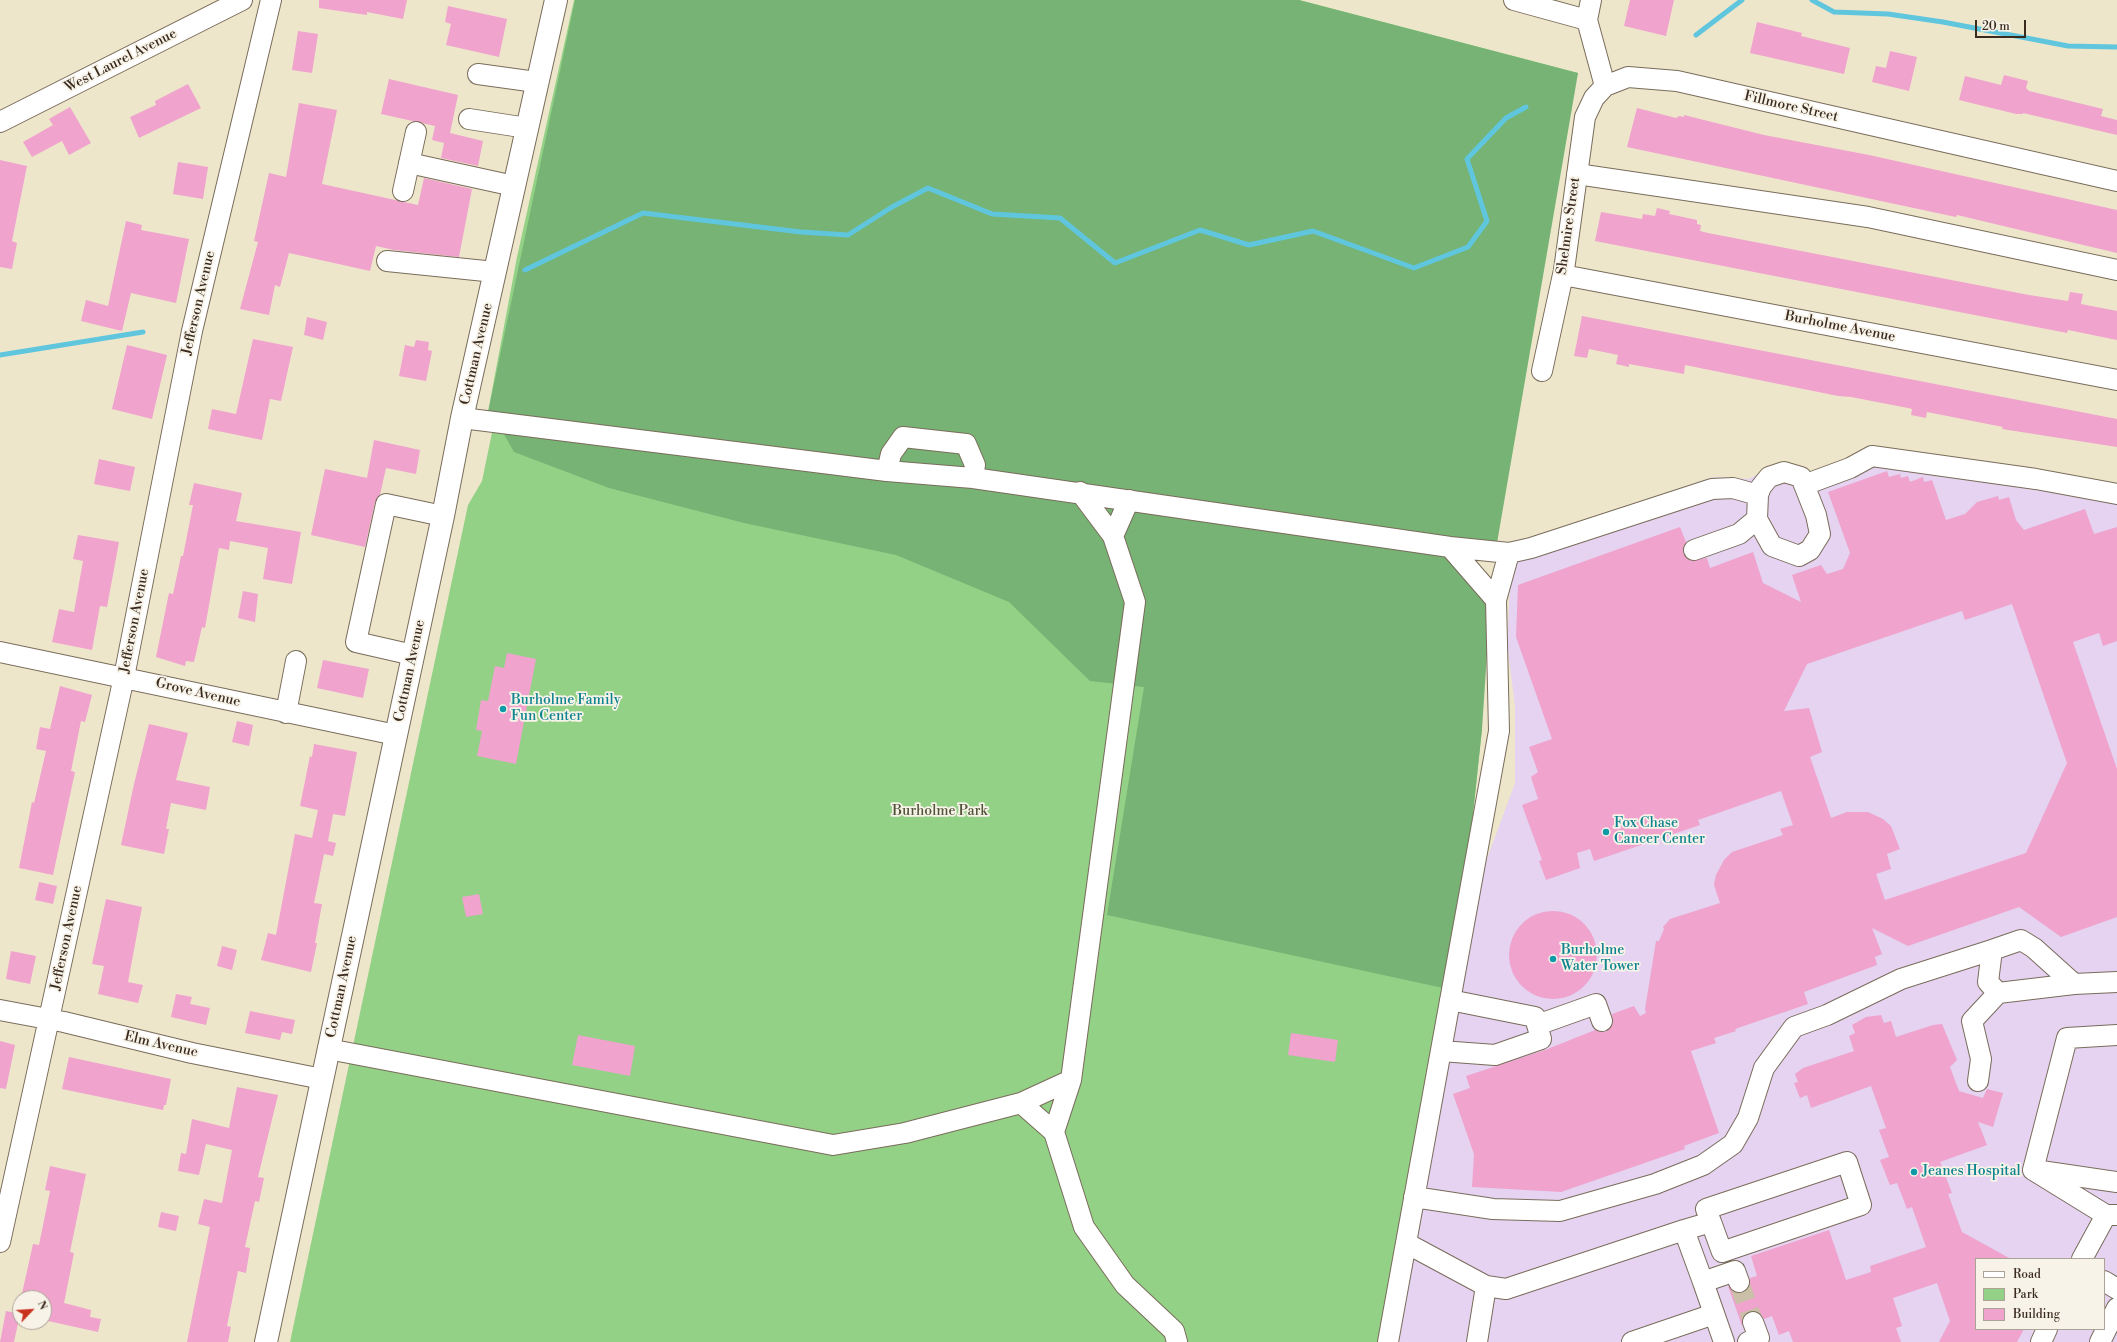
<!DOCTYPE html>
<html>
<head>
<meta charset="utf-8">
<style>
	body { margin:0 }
	#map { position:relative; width:2117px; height:1342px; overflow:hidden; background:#eee6cb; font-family:"Libre Bodoni",serif }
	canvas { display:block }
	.legend { position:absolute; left:1975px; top:1258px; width:130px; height:72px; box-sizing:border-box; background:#f7f3e8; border:1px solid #aca397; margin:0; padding:5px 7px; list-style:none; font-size:12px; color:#3b2a1e }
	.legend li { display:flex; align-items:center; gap:8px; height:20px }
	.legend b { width:20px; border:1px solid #aca397 }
	.north { position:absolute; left:12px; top:1290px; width:40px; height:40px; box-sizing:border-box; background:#f7f3e8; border:1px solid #aca397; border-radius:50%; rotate:65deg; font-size:11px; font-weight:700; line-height:16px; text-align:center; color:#3b2a1e }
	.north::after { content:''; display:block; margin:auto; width:14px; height:18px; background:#c8321e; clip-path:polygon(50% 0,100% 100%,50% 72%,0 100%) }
	.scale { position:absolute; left:1975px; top:20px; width:51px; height:18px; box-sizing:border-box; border:2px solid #3b2a1e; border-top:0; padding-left:5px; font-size:12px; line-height:14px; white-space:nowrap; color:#3b2a1e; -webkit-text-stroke:3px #f7f3e8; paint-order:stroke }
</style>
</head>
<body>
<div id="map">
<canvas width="2117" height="1342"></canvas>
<ul class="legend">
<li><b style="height:5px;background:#fff"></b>Road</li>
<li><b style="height:11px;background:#93d187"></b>Park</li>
<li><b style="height:11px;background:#efa3cd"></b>Building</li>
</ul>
<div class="north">N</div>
<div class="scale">20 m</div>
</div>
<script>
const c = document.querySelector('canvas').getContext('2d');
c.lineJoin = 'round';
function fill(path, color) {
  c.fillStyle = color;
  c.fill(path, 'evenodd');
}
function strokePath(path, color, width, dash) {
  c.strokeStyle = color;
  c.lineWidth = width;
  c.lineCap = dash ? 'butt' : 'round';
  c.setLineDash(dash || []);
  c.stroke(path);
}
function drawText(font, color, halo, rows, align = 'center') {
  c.font = font + ' "Libre Bodoni",serif';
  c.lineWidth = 3.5;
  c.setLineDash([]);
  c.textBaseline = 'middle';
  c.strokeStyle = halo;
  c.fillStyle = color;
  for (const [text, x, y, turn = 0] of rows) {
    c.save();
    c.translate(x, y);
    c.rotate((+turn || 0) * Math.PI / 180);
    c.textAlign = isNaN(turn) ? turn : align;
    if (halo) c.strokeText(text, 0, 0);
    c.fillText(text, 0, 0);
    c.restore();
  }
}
fill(new Path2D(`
	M1870,448l247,41v853h-718l79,-459 37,-100v-77l-8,-63 5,-97 201,-69 36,2 28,-16h14l21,9zM1976,1259h128v70h-128z`), '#e5d3f1');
fill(new Path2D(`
	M574,0h725l279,73 -109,468 13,188 -12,113 -92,500h-1088l178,-837 14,-24 13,-63 -8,-1 30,-160z`), '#93d187');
fill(new Path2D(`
	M575,0h724l279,73 -81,470 -28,-2 -3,33 24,34 -8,121 -12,113 -27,146 -336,-73 37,-228 -54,-6 -81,-79 -113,-47 -152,-32 -135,-35 -95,-36 -19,-34 -8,-1z`), '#76b374');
strokePath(new Path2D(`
	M1812,0l22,12 54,2 55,8 125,24 49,1
	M1696,35l46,-35
	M525,270l118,-57 158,19 47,3 44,-28 36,-19 64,26 68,4 55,45 85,-33 49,15 64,-14 101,37 54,-21 19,-26 -20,-62 39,-41 20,-11
	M0,355l143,-23`), '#60c6de', 5);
fill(new Path2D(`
	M319,0h88l-4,19 -36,-7v3l-48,-7z
	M1630,0h44l-8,36 -42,-10z
	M448,6l59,13 -8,38 -53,-12 5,-21 -6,-2z
	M1757,22l45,11 -1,3 49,12 -6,26 -94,-21z
	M298,31l20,3 -6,39 -20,-3z
	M1890,51l27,6 -8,34 -37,-9 4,-16 10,2z
	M2004,75l24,6 -2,7 3,3 74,18 -2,7 16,4v15l-94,-22v1h-7l-57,-14 6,-24 36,9z
	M389,79l69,16 -8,38 33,8 -5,25 -37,-8 3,-15 -12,-3 3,-14 -54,-12z
	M188,84l13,24 -62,30 -9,-21 26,-12 -1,-4z
	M299,103l38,7 -15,74 96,21 6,-27 48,11 -13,68 -65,-7 -18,-4 -6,25 -81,-18 -9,34 -5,-2 -6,30 -29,-6 18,-67 -4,-1 15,-68 17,4z
	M70,107l21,36 -22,12 -7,-14 -30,16 -9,-15 30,-17 -4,-6z
	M1637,108l39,10 3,-2 5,1v-2l80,20 105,20 248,55v43l-160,-38 -1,2 -329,-70z
	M0,160l27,6 -15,75 5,2 -5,26 -12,-2z
	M178,162l30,5 -5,32 -30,-5z
	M1657,208l13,3 -1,3 28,6v4l4,1 -1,6 8,2 321,62 39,6 2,-9 13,2 -2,10 36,7v29l-49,-10 -1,3 -472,-92 6,-29 41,7 1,-5 12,2z
	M126,221l16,4 -1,5 48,9 -13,64 -45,-10 -9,38 -41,-10 5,-21 22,6z
	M1582,316l535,103v28l-115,-18 1,-2 -76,-15 -1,6 -15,-3 1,-6 -4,-1 -57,-11 -13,-1 -153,-31 -1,9 -55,-10v3l-13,-3 2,-9 -29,-6 -2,9 -13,-2z
	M307,317l20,5 -4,18 -19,-5z
	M253,339l40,8 -12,54 -11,-2 -8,41 -54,-11 4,-20 24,5z
	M416,340l13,2 -1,8 4,1 -6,30 -27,-5 6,-31 9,2z
	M127,345l40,10 -15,64 -40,-10z
	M374,440l46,10 -4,24 -30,-6 -6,27 -5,7 -10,45 -54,-12 14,-66 42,9z
	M99,459l36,8 -5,24 -36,-7z
	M1887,471l2,6 11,-3 1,4 7,-2 2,6 13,-5 1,5 8,-2 14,40 19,-6 12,-12 21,-6 1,4 10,-3 7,23 8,10 61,-21 9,25 23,-7v114l-14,5 -4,-13 -26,9 44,127v148l-56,20 -42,-30 -111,39 -36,-18 10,26 -7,3 2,8 -73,27 4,12 -73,25 1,2 -22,7 2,5 -25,8 28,82 -35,13 1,3 -124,43 -89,-5 2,-33 -21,-60 17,-6 -4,-12 79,-26 50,-20 11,2 7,-9 -1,-9 22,-8 6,10 6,-3 -1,-4 11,-68h3l5,-12 -1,-2 7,-8 50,-16 -6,-18 2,-10 8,-15 8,-8 51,-17 -3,-6 13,-4 -12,-34 -83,29 2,5 -106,36 -4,-12 -13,4 3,15 -34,12 -7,-19 3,-1 -20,-55 16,-6 -7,-22 7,-5 -9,-25 23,-8 -36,-102 2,-52 162,-58 6,15 -3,6v5l4,6 5,2 15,-3 3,10 43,-16 10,31 38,19 -9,-27 29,-10 6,9 16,-5 7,-16 -22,-61zM2012,604l55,159 -41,90 -141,47 -9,-26 15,-5 -4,-15 13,-5 -9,-23 -8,-7 -15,-7h-21l-16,6 -21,-61 12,-5 -13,-44 -25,3 23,-47 155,-53 3,9z
	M194,483l48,10 -6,28 65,11 -9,52 -29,-5 5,-31 -38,-7 -1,9 -10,-2 -14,80 -3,-1 -8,35 -8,-1 -1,5 -29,-9 13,-64 4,1 8,-38h2l10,-51h-4z
	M78,535l41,7 -12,65 -7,-1 -8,44 -40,-8 7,-33 15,3 9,-51 -10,-2z
	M243,591l15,3 -3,28 -17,-4z
	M507,653l29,6 -20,105 -39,-8 5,-25 -6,-1 5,-30 7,1 7,-35 9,2z
	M323,660l46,9 -6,29 -46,-10z
	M60,686l32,9 -7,27 -4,-1 -10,50 4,1 -22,103 -34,-7 13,-66 2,1 12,-52 -10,-2 4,-22 10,2z
	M237,721l16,4 -4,21 -17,-4z
	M149,724l39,9 -12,47 34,7 -4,23 -35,-7 -5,26h3l-5,25 -43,-9 13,-61z
	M314,744l43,8 -12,64 -12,-2 -5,27 8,2 -3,13 -9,-2 -10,49 8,1 -7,39h2l-6,29 -50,-12 7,-27 8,2 19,-101 17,4 6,-28 -18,-4 10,-50 2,1z
	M39,882l18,4 -4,18 -18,-4z
	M479,894l4,20 -17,3 -4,-20z
	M106,899l36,8 -14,75 15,3 -5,18 -40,-9 6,-28 -12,-2z
	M1509 955a44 44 0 1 1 88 0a44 44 0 1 1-88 0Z
	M222,946l15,4 -5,20 -15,-4z
	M11,951l25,5 -6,28 -24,-5z
	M176,994l16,3 -2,7 20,4 -4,17 -35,-8z
	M250,1011l45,9 -3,14 -10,-2 -2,8 -35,-7z
	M1881,1015l3,8 7,-2 5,16 37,-12 9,-1 15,36 -7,7 9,24 24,7 4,-9 16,4 -10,34 -15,-5 9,23 -47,17 12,31 -4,1 14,38 49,27h-35v70h48l-7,13h-78l11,-21 -13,-38 -44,15 9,28 -6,2 5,14h-108l-4,-11 -10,4 -7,-19 -8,3 -4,-6 -6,-2h-5l-5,4 -2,5v6l-14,-40 9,7h6l5,-4 2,-11 7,-2 -6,-20 78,-26 17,50 25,-8 -1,-6 56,-19 -14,-40 -5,2 -10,-26 -7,2 -10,-25 9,-3 -10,-27 7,-2 -15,-42 -60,22 -4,-13 -7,3 -6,-15 4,-1 -3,-8 8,-6 51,-17 -5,-15 6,-3 -3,-8 14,-8z
	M1291,1033l47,7 -3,22 -47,-7z
	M578,1035l57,11 -5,30 -58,-11z
	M0,1041l15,4 -9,44 -6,-1z
	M69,1057l102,22 -5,26h-2l-1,5 -101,-21z
	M237,1087l41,8 -20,82 6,1 -5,24 -4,-1 -10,46 5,1 -4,25 -8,-2 -11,55 4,1 -3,15h-41l23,-115 -12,-3 6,-25 18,4 10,-53 -26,-6 -7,31 -21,-4 3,-18 5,1 6,-35 37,9z
	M50,1166l36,8 -16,78 4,1 -10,50 27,7 -1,7 11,2 -3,13 -50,-11 1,-8 -5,-1v-14h-23l12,-54 6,1 11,-54 -5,-1z
	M161,1212l18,4 -3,15 -18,-4z
	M6,1311l14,3 -6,28h-14z`), '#efa3cd');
strokePath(new Path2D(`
	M1739,1282l14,40`), '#cac0a8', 20, [20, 10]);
const minor = new Path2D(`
	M1514,0l73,20 18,66 23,-9 49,4 440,100
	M1587,20l4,-20
	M478,74l58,8
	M469,119l58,9
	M0,122l242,-122
	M409,163l105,23
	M1577,174l291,43 249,53
	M403,191l13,-59
	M387,261l108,11
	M1563,275l554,105
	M1542,371l22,-101 21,-153 9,-19 11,-12
	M462,418l425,53 86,7 477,69 59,6 22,-5 181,-59 21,-1 25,7
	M887,471l4,-17 12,-17 63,7 9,21 -2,13
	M1784,472l17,5 15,38 4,19 -10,16 -11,6 -27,-10 -15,-27 1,-24 3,-8 8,-10z
	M1804,485l46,-17 22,-12 164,23 81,15
	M1080,492l33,44
	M1129,500l-16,36 22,66 -64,478 -17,52 30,95 41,58 49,46 3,11
	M1450,547l46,53
	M1694,550l45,-16 18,-15
	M0,652l396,83
	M413,655l-57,-13 30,-138 57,12
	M286,713l10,-52
	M2074,984l-40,-36 -13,-8 -29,10 -4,32 10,11 76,-9 43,-2
	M0,1010l64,12 128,31 130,26
	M1537,1025l59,-21 6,17
	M328,1049l505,96 72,-12 116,-30 50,-23
	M1441,1051l54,4 46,-16 -6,-22 -85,-17
	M1978,1081l3,-22 -9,-38 26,-28
	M1021,1103l33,29
	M2033,1170l34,-132 50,-3
	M2033,1170l73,45
	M2041,1171l76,11
	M1414,1197l79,12 67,2 95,-27 48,-19 30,-21 15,-26 16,-50 30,-41 33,-12 74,-36 91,-29
	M1684,1230l27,-8 -5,-13 141,-47 14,43 -139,47 -11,-30
	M0,1242l124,-565 68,-346 79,-331
	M1406,1243l80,43
	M2082,1259l24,-44h11
	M2104,1281l13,8
	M1388,1342l111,-611 -3,-131 13,-47
	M1477,1342l9,-56 20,3 178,-59 19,52
	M1632,1342l82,-28
	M1724,1342l-21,-60 32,-11 4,11
	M1748,1342l11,-4 -6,-16
	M2041,1342l6,-13
	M2100,1342l17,-34`);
const major = new Path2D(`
	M266,1342l177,-826 19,-98 94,-418`);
strokePath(minor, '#7a6c5b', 22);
strokePath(major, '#7a6c5b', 24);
strokePath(minor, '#fff', 20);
strokePath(major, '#fff', 22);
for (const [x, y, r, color] of [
	[503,709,4,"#0f9aa8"],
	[1606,832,4,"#0f9aa8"],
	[1553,959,4,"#0f9aa8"],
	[1914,1172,4,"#0f9aa8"]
]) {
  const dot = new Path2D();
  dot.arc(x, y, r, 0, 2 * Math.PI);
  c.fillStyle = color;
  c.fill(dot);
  strokePath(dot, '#f7f3e8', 1.5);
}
drawText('14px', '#3b2a1e', '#f7f3e8', [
	["West Laurel Avenue",121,61,-27],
	["Fillmore Street",1791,107,13],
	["Shelmire Street",1569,226,-82],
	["Jefferson Avenue",199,303,-77],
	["Burholme Avenue",1840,327,11],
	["Cottman Avenue",477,354,-77],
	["Jefferson Avenue",135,621,-79],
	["Cottman Avenue",410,671,-78],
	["Grove Avenue",198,693,13],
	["Jefferson Avenue",67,938,-78],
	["Cottman Avenue",342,987,-78],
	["Elm Avenue",161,1045,13]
]);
drawText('14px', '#0d838f', '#f7f3e8', [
	["Burholme Family",511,701],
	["Fun Center",511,717],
	["Fox Chase",1614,824],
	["Cancer Center",1614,840],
	["Burholme",1561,951],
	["Water Tower",1561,967],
	["Jeanes Hospital",1922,1172]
], 'left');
drawText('14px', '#515438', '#f7f3e8', [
	["Burholme Park",940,812]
]);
</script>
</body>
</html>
